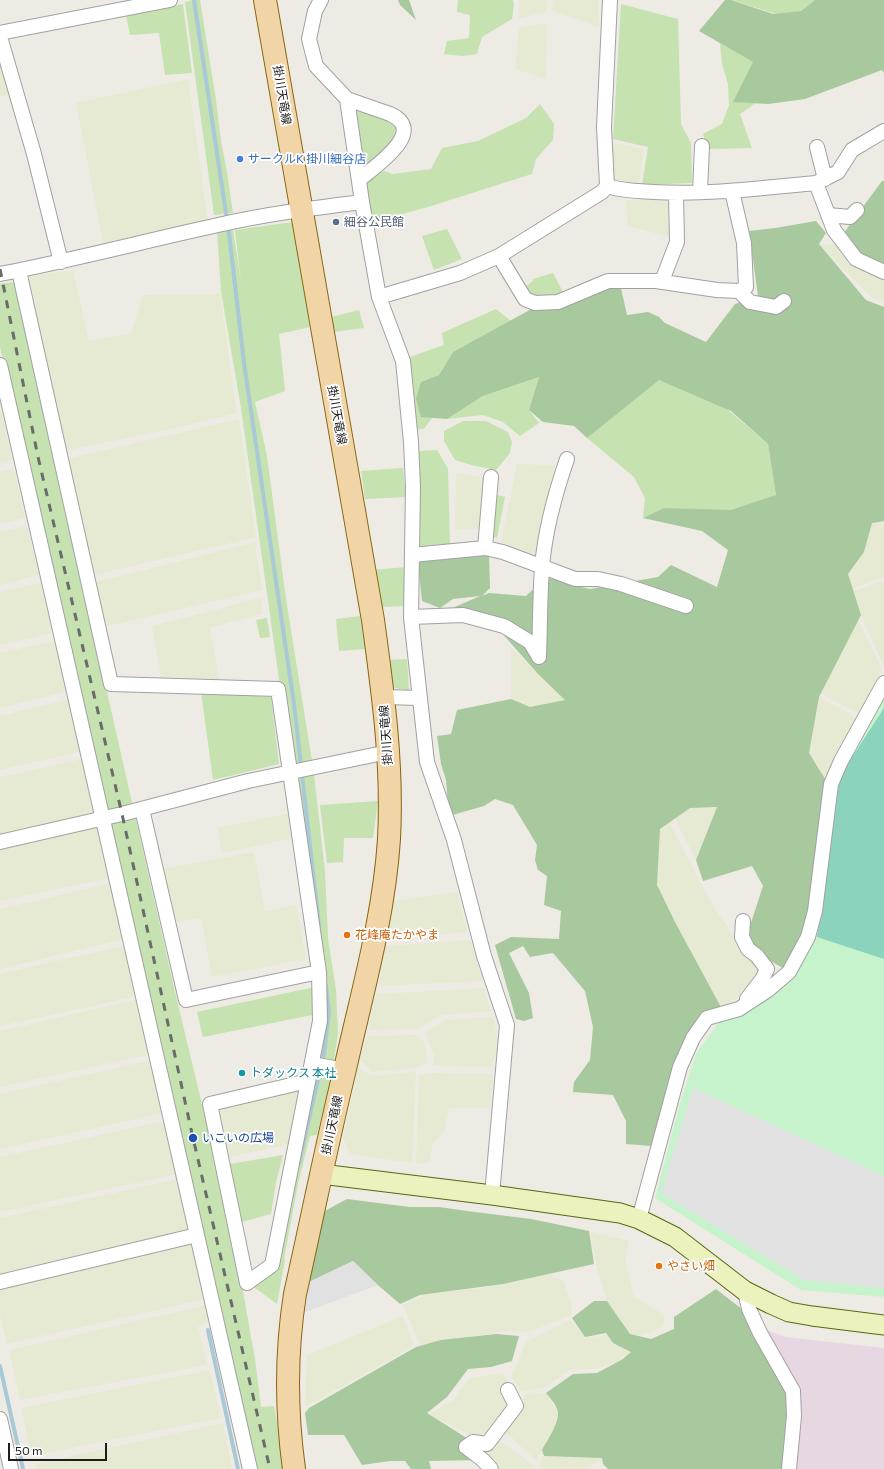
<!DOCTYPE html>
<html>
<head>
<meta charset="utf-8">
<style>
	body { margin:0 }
	#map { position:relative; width:884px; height:1469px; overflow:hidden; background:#edebe4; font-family:Commissioner,sans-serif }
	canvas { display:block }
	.scale { position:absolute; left:8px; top:1443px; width:99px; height:18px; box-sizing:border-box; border:2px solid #1d1d1d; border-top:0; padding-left:5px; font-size:12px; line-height:14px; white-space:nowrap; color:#1d1d1d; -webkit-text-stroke:3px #fff; paint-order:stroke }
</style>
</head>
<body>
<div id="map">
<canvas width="884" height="1469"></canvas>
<div class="scale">50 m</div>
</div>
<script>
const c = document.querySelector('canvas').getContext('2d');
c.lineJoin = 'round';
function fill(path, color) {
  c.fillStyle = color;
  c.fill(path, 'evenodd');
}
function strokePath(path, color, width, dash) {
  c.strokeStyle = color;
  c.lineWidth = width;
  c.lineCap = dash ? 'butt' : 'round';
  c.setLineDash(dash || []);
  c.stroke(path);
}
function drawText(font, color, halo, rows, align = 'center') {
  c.font = font + ' Commissioner,"Noto Sans JP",sans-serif';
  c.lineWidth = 3.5;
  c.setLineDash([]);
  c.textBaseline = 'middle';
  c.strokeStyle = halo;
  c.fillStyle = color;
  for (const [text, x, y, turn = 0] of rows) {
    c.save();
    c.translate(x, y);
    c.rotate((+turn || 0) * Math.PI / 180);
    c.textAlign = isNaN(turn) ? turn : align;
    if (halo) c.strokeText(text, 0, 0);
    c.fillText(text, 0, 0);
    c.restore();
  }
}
fill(new Path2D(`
	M755,1325l30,12 99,11v121h-92l-2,-97 -13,-24 -17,-15z`), '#e6d7e2');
fill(new Path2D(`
	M519,0h28l-1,12 -28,7z
	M553,0h45l1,27 -47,-16z
	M547,23l-1,56 -31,-10 4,-41z
	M0,51l12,43 -12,3z
	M188,79l20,143 -105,21 -27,-140z
	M609,141l35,9 -5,33 -25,-1z
	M626,200l48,1 -1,37 -45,-12z
	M819,244l18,1 16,19 31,16v23l-12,-5z
	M73,270l16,71 42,-8 12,-38 77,-1 17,119 -48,12 -124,26 -36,-175z
	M2,412l10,48 -12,3v-50z
	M239,419l17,118 -162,38 -27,-116z
	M517,464l38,1 -19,90 -35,-13z
	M14,469l11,49 -25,6v-52z
	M456,473l27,4 -1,52 -27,1z
	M884,521v56l-32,12 -4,-15 16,-22 8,-29z
	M27,526l12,49 -39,10v-53z
	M255,542l7,48 -158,37 -8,-45z
	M884,581v86l-23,-52 -8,-24z
	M41,583l11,50 -52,12v-53z
	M261,598l1,16 -52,14 9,51 -58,-2 -9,-51z
	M858,620l24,49 -23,45 -39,-21z
	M55,641l12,50 -67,17v-55z
	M511,648l54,52 -35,7 -19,-8z
	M819,697l38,21 -31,61 -17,-26z
	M70,699l13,52 -83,19v-54z
	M83,759l12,54 -95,22v-58z
	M718,807l-22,53 -21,-41 15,-11z
	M291,813l4,25 -73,15 -5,-25z
	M669,822l44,84 50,72 -41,31 -47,-87 -18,-37 3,-56z
	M99,825l11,53 -110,23v-53z
	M254,852l11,59 31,-6 10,54 -94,18 -11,-59 -27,4 -10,-53z
	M112,883l12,56 -124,30v-60z
	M457,892l10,40 -80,7 7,-38z
	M470,940l13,41 -104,5 6,-40z
	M127,945l11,51 -138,30v-52z
	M484,988l7,23 -51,4 -22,14 -50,1 8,-36z
	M139,999l13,55 -152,33v-56z
	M494,1017l4,28 -6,22 -59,-1 1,-12 -9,-21 20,-13z
	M416,1035l8,7 4,21 -14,5 -41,4 -13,-12 7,-24z
	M152,1060l11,53 -163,36v-55z
	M358,1068l14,8 44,-4 -4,91 -62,-9 -7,-16z
	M434,1073l59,1 -3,34h-41l-5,24 -11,11 -4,19 -13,2 3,-89z
	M302,1089l-12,55 -65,14 -11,-48z
	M164,1121l13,53 -177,38v-55z
	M178,1179l13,50 -191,44v-55z
	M590,1231l39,10 -4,20 9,36 31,18 -2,12 -23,9 -10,-2 -23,-33 -11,-36z
	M193,1244l13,55 -199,45 -7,-29v-26z
	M549,1274l15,8 7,21 1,12 -43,17 -23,-1 -86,14 -17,-40 25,-11 44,-5 1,1z
	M207,1305l3,15 -12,7 9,38 -187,35 -11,-50z
	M403,1316l11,30 -109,61 2,-52z
	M570,1320l16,18 21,-3 6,8 18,9 -14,10 -21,7h-25l-27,19 -23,3 -10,-14 15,-35z
	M210,1370l11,48 -189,38 -11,-48z
	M502,1373l17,21 -15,29 -22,18 -53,-27 24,-14 16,-21z
	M546,1393l12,21 -2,10 -20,37 -32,-31 8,-10 13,-25z
	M223,1423l9,46h-195l-2,-5z
	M493,1436l40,29 4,4h-41l-3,-2 -11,-20z
	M544,1456l58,2 -15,11h-44l-4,-4z`), '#e7ead2');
fill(new Path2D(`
	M193,0h7l16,100 5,41 6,31 6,41 -19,2 -29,-213z
	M458,0h55l1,5 -2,14 -30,18 -5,17 -15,2 -18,-2 3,-13 22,-3 1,-23 -13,-3z
	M732,0h83l-14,11 -25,3z
	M183,4l9,69 -27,2 -6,-42 -29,2 -4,-20z
	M621,4l57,15 3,105 10,19 1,40 -50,2 6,-38 -35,-8z
	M720,43l33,19 -17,40 20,1 -16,11 12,34 -43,1 -6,-15 19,-10 7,-19 -1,-21 -6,-20z
	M540,104l14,20 -1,16 -17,19 -4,15 -104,33 -57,16 -8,-41 21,-11 8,3 39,-5 11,-21 36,-7 48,-23z
	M351,108l45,12 4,12 -10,22 -30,20z
	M293,222l17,105 -31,7 6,57 -30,11 12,54 19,143 26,162 -21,4 -50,-357 -20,-117 -4,-60 16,-2 8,54 -6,-53z
	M447,229l15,30 -28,11 -12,-34z
	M553,273l11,21 -31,10 -8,-17 8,-6v-2z
	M14,282l161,710 57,237 23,130 6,48 13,-1 11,63h-31l-101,-457 -153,-665v-63z
	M496,309l15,12 -58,31 -14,23 -18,7v34l11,2 -8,11h-10l-7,-71 37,-13 -2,-12z
	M359,310l5,18 -31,4 -2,-15z
	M661,376l66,33 41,35 8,51 -45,18 -67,-5 -21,10 2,-20 -11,-21 -47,-39z
	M539,377l-10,33 10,13 -19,13 -17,-14 -20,-7 -36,4 36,-23z
	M463,421h23l22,11 4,10 -2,11 -14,17 -25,-5 -16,-5 -11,-19v-10z
	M437,450l11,19 2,77 -31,2v-97z
	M403,468l3,29 -41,2 -4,-28z
	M494,494l11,3 -8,41 -7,-3z
	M406,567l-1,39 -26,1 -6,-37z
	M360,616l5,33 -26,2 -3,-32z
	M267,618l3,19 -10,1 -4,-18z
	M407,659l2,32 -18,-4 -2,-27z
	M201,692l70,5 8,67 -66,16z
	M314,774l11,98 3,67 8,51 2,43 -7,48 -14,54 -7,1 -12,48 -14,75 1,1 -8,44 -30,-22 25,-17 48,-235 -25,-254z
	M378,801l-5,37h-29l-1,24 -16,1 -7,-58z
	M315,987l1,16 -4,12 -109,22 -6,-25z
	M283,1155l-7,27 -5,32 -33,9 -8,-59z`), '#c5e2b0');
fill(new Path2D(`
	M398,0h11l7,20 -16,-15z
	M725,0h6l42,14 28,-3 14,-11h69v73l-2,-3 -77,29 -37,5 -35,-2 20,-40 -54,-31z
	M882,181h2v91l-44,-34z
	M816,221l10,12 -7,11 47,56 18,7v214l-12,2 -8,29 -16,22 13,41 -42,82 -10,56 18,29 -12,129 -26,61 -36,-22 -4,-21 14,-43 -11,-20 -49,15 -7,-21 21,-53 -27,1 -30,21 -3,56 18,37 47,87 -29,29 -41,108 -26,-2v-23l-13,-26 -40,-3 1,-10 16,-22 3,-33 -8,-36 -32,-38 -23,4 -7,-11 -14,7 20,40 4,25 -9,3 -8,-2 -21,-74 16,-8 48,2 2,-28 -17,-6 3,-29 -9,-6 -3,-10 2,-15 -24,-40 -18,-6 -11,7 -35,10 -3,-36 -5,-16 -4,-28 14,-2 6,-24 54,-11 19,8 35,-7 -27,-26 -45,-51 -52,-10 39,-17 -27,3 -13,9 -18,-7 -4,-39 71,-7 1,33 -8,8 7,-3 37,3 20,-19 22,7 22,5 68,-12 13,-12 46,22 11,-37 -26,-19 -59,-13 21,-10 67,2 45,-15 -8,-51 -37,-33 -72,-31 -72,58 -13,-12 -31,-4 -14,-12 10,-33 -56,19 -36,23 -26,-2 -5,-18 5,-17 18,-7 14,-23 84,-46 67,-18h17l6,27 21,-3 11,5 6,6 41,19 29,-38 23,-8 -9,-65 26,-3z
	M347,1199l63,8h29l28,4 64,8 58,12 5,33 -91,20 -83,11 -20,9 -28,-24 -19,-19 -44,21 14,-70z
	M716,1289l31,24 46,78 -4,78h-181l-5,-5 -1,-6 -58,-2 -2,-6c5,-10 20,-30 15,-41 -2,-6 -7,-11 -11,-16l27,-19 24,-1 26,-14 8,-7 -18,-9 -7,-10 -21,4 -13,-19 22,-17h13l23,33 21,5 23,-10v-12z
	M496,1334l23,2 -7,25 -21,6 -23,2 -21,28 -20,16 46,29 10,18 -54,1 2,8h-20l-6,-8h-15l-28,4 -18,-30h-36l-3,-22 4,-5 107,-61 25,-7z`), '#a8c89e');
fill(new Path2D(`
	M884,696v601l-83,-7 -146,-92 26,-98 15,-46 23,-32 48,-34 50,-51 12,-76 5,-76z`), '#c6f3cc');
fill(new Path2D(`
	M884,708v251l-67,-22 12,-76 5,-76z`), '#8bd3bc');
fill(new Path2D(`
	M693,1088l191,88v112l-80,-8 -143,-87z
	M353,1261l25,24 -73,27 4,-30z`), '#e1e1e1');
strokePath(new Path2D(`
	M194,0l35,233 15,130 50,341 25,221
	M299,1163l25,-110 5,-41 -3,-26
	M208,1330l30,139
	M0,1366l23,103`), '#aac9d6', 4);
const street = new Path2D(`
	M321,0l-6,11 -6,28 7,27 31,33 15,103 17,95 24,64 8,81 2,45 -2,130 16,145 27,78 30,116 23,69 -15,170
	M0,33l170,-33
	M0,37l34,117 27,108
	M347,99l43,15c39,17 -16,53 -31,66
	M817,147l8,32
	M816,183l22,-11 14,-22 32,-19
	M607,186c15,5 30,5 46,6 54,3 109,-4 163,-9l18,47 22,29 28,13
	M700,192l2,-46
	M828,215l22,2 7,-7
	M499,256l26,43 10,4 23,-1 50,-21h48l61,9 22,1 7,-4 -2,-44 -12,-52
	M19,271l92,413 167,5 41,283 1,49 -48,244 -25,18 -37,-179 98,-23
	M0,274c73,-14 145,-33 218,-49 48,-11 96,-17 144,-23
	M662,281l15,-39 -1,-49
	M739,291l11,11 26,5 8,-6
	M379,297l81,-24 39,-17 103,-64 5,-6 -3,-59 6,-127
	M0,365l250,1104
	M485,548l6,-71
	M412,555l73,-7 18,4 72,27h23l23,5 65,22
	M411,617l52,-2 41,11 26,16 9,15
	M539,657c1,-30 1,-60 3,-90 3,-37 13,-73 25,-108
	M384,697l36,1
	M142,809l44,191 133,-28
	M0,842l122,-28 126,-33 140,-29
	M743,921l-1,16 6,12 9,7 10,13 -4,9 -16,21
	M312,1064l32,6
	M639,1219l41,-152 13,-29 14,-20 32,-9 29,-19 21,-18 19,-35 7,-26 16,-127 10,-23 43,-78
	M0,1282l197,-47
	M745,1291l4,18 11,24 33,58 1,25 -5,53
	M0,1419l11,50
	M491,1469l-8,-9 -17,-13 7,-5 14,2 29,-38 -8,-16`);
const secondary = new Path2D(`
	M321,1174l171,21 128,18 19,6 36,18 70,54 26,13 18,8 23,4 72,9`);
const primary = new Path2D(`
	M265,0l108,620c10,73 20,145 16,219 -5,78 -27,154 -44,230 -18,74 -33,150 -50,225 -9,57 -9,117 -1,175`);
strokePath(street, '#a1a1a1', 16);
strokePath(secondary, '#596711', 21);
strokePath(primary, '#866611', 24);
strokePath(street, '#fff', 14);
strokePath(secondary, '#ecf2be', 19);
strokePath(primary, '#f1d5a6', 22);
strokePath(new Path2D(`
	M0,269l38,188 84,357 71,324 77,331`), '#6b6b6b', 3, [8, 8]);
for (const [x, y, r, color] of [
	[240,159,4,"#3f7fe0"],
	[336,222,4,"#5c6f8a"],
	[347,935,4,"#e8710a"],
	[242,1073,4,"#0f9aa8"],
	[193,1138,5,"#1a4fb4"],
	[659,1266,4,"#e8710a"]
]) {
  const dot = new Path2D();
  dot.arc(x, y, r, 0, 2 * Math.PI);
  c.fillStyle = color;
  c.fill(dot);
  strokePath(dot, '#fff', 1.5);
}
drawText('12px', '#1d1d1d', '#fff', [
	["掛川天竜線",282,95,81],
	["掛川天竜線",337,415,80],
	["掛川天竜線",386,735,-94],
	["掛川天竜線",332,1125,-78]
]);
drawText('12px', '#366cbe', '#fff', [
	["サークルK 掛川細谷店",248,159]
], 'left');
drawText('12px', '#4e5e75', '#fff', [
	["細谷公民館",344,222]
], 'left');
drawText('12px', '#c56008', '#fff', [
	["花峰庵たかやま",355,935],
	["やさい畑",667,1266]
], 'left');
drawText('12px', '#0d838f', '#fff', [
	["トダックス 本社",250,1073]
], 'left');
drawText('12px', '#164399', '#fff', [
	["いこいの広場",202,1138]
], 'left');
</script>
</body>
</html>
